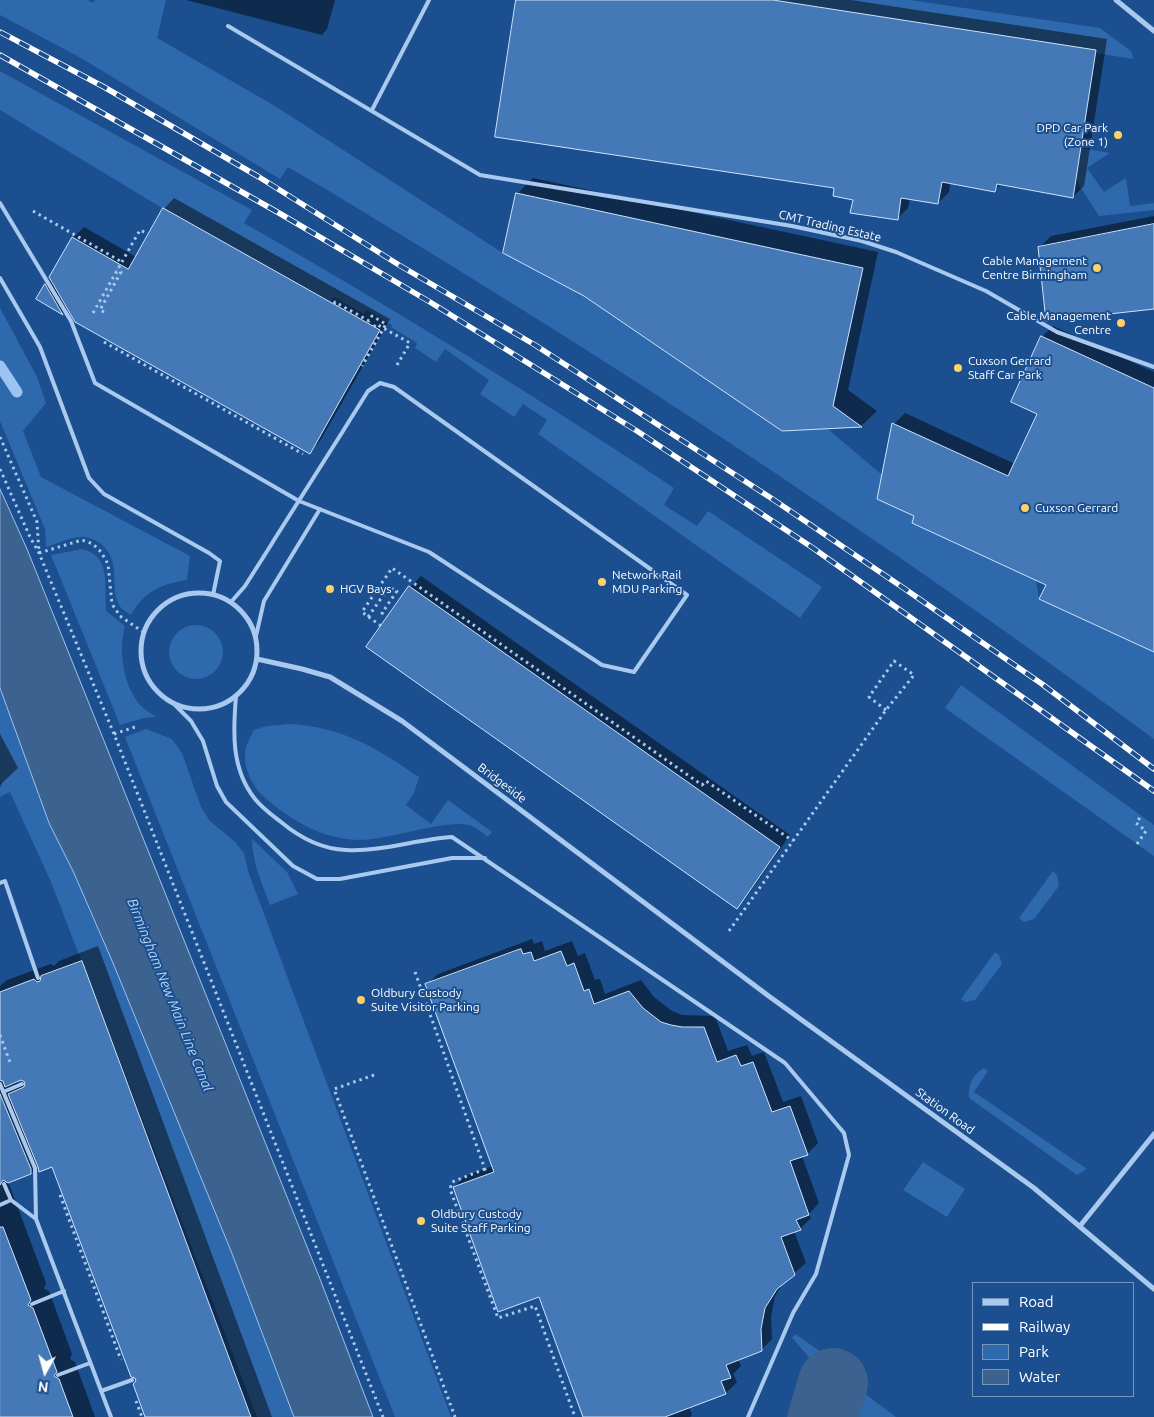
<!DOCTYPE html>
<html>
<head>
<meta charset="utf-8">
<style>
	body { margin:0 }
	#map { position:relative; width:1154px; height:1417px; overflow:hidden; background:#1b4f8f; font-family:Ubuntu,sans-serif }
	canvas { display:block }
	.legend { position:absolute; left:972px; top:1282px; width:162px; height:115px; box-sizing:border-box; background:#1b4f8f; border:1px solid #7695bc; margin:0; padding:6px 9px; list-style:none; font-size:15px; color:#fff }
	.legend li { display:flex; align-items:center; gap:10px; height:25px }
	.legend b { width:25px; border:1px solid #7695bc }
	.north { position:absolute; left:20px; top:1347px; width:50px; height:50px; -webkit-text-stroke:4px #1b4f8f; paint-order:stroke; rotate:187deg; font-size:14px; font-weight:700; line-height:20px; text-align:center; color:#fff }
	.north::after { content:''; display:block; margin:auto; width:18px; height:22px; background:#fff; clip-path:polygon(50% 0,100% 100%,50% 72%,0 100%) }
</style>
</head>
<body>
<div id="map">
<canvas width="1154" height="1417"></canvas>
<ul class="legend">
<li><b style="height:6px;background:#a9c9ee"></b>Road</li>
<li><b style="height:6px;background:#fff"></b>Railway</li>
<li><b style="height:14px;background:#2e69ad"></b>Park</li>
<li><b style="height:14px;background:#3c6290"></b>Water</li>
</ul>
<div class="north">N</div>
</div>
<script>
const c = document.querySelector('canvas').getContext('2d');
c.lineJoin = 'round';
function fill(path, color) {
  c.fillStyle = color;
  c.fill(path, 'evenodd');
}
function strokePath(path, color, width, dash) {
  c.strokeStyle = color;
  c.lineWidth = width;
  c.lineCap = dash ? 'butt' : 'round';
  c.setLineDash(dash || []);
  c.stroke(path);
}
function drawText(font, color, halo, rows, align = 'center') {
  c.font = font + ' Ubuntu,sans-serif';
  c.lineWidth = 4;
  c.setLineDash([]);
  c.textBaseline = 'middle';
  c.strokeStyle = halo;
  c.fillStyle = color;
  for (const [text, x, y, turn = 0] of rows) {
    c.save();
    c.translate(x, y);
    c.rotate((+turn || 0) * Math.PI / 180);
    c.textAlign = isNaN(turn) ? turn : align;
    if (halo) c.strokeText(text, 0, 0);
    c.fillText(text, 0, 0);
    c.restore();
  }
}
fill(new Path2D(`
	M0,0h87l6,3 2,-3h71l-9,38 118,68 228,147 81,43 198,135 46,-2 54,46 -5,24 37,17 -2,7 124,57 3,19 115,53v87c-220,-162 -446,-315 -678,-458 -62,-38 -124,-77 -188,-114l-8,12 -199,-121 -81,-43z
	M773,0h137l190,28 32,24 1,7 -37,-6v-3z
	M0,71l252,139 -8,13c147,84 290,172 430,265l-10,17 33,21 11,-15 114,76 -22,31 -262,-184 9,-14 -24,-16 -9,13 -34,-23 9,-14 -44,-31 -9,13 -21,-14 2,-5 -26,-16 1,-2 -25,-15 -3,4 -30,-17 -3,5 -169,-94 -162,-98z
	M1081,148l29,5 -23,15 17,24 22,-14 4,28 24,-3v7l-55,6 -23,-36z
	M0,308l37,69 9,26 -23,28 18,46 149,79 -3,24c-25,4 -43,11 -56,35 -4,-3 -9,-5 -12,-10 -10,-20 3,-44 -18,-61 -6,-4 -14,-8 -22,-7 -10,1 -23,7 -33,10l-1,-18 -45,-108z
	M82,549c30,7 22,37 24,62l19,15c-7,26 -2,58 15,79 5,5 11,8 16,12l-12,1 -24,7 -69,-170z
	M169 652a27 27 0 1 1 54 0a27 27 0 1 1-54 0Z
	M961,685l193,140v31l-209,-148z
	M0,688l49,135 24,48 40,92 118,288 63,166h-37l-206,-535 -41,-90 -10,5v-10l2,-2 -2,-4z
	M289,724c55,3 87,24 130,53l-5,16 -8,12 25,19 17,-24 44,32 -4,5c-5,-4 -10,-8 -16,-11 -22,-9 -85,15 -114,14 -36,-1 -68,-20 -95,-44 -10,-9 -19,-28 -18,-41 0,-9 5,-17 9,-25l13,-4z
	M146,729l26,10 10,14 19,54 9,14 25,21 9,11 4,18 203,546h-56l-270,-680z
	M252,839l35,33 11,22 -28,11c-8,-22 -18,-43 -18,-66z
	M1053,871l4,4 2,11 -25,33 -10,3 -5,-4z
	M995,952l4,3 3,9 -27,36 -10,2 -4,-3z
	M984,1068l4,3 -14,21 113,77 -10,6 -108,-77c-1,-14 3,-23 15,-30z
	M923,1162l42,27 -18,28 -44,-27z
	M795,1334l26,18 -4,6 79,59h-109l29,-52 -24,-27z`), '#2e69ad');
const water = new Path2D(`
	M0,489l27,60 293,730 53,138h-79l-63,-166 -118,-288 -40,-92 -24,-48 -49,-135z`);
fill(water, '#3c6290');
strokePath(water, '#9cc4f0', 1);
fill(new Path2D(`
	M186,0h149l-8,29 -5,6z
	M517,0h334l256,39 -23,147 -11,11 -72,-13 -6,6 -45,-8 -1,10 -11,11 -28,-5 -2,10 -11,11 -43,-21z
	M533,178l345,74 -30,138 29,21 -16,15 -78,4 -266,-236z
	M174,198l216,121 -70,122 -11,11 -241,-144 -5,5 -25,-14 8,-14 6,-6 -2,-2 23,-39 11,-11 52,30 28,-48z
	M1154,216v91l-114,-60 11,-11z
	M1053,326l101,46v279l-106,-67 -132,-68 -22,-92 11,-11 110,51 23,-51 4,-76z
	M421,576l369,259 -43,61 -11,11 -369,-260 43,-60z
	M0,734l18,34 -18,17z
	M532,939l2,5 8,-3 3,10 27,-10 6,15 7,-3 10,27 5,-1 5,15 36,-14 13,17 18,14 10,4 33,1 13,35 19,-6 5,11 12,-4 19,50 18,-6 17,47 -11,11 -5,2 17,47 -10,11 2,4 -11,11 -6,2 12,32 -22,19 -9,14 -4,21 1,22 -11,11 -23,9 3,7 -8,8 4,8 -11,11 -37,14 3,8 -2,2h-106l-44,-122 -86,-108 11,-11 28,-10 -66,-181 11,-11z
	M98,946l174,471h-125l-10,-35 -84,-217 -13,-1 -9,9 -23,8 38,102 -2,6 5,2 23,63 -2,5 5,3 20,55h-95v-334l16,-5 3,7 5,-5 -24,-58v-36l7,-6 44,-16 3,2 5,-5z`), '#0007');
strokePath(new Path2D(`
	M0,366l17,26`), '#9cc4f0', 11);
strokePath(new Path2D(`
	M823,1417l10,-34`), '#3c6290', 70);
const building = new Path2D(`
	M516,0h257l323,50 -23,148 -76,-14 -2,8 -53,-10 -4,22 -37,-6 -3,22 -48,-7 3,-13 -20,-4 1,-8 -339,-51z
	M516,193l347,75 -30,138 29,21 -80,4 -198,-135 -81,-43z
	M163,208l217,122 -70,124 -235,-132 -26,-45 23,-40 56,32z
	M1154,224v85l-108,12 -8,-74z
	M45,284l18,31 -27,-16z
	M1041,336l113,52v264l-115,-53 7,-14 -134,-62 2,-7 -37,-17 15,-76 116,53 29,-62 -26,-12z
	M409,586l371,261 -43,62 -371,-262z
	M521,949l2,5 8,-2 3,9 27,-10 6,15 7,-3 10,28 5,-2 5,15 35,-13 14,17 18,14 10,3 11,2h22l13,35 19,-7 5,11 12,-4 19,50 18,-6 18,49 -18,6 19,54 -13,5 5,10 -20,7 14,38 -18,14 -12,19 -4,21 1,22 -36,14 5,13 -10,3 5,13 -61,23h-82l-44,-120 -41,15 -45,-125 41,-15 -69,-188z
	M82,961l169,456h-106l-12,-33 3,-3 -1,-3 -4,-1 -79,-210 -13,5 -1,-5 -30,-73 16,-7 1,-5 -4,-2 -16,7 -2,-6 -3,-1v-88l34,-13 3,3 3,-1 1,-5z
	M0,1094l31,75v5l-23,9 -5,-3 -3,5z
	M0,1227h3l28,73 -3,5 5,3 24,64 -3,4 5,3 14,38h-73z`);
fill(building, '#4478b7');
strokePath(building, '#cfe3fa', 1);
strokePath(new Path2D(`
	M33,211l89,51
	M334,304l1,-2 34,19 3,-5 14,8 -24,42
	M104,312l-4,-2 21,-38 -4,-2
	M93,313l47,-83 8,4
	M104,342l199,112
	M397,365l13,-22
	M0,437l37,85 2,30
	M0,469l30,68 9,16 75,181 269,683
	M39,553l43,-13 11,4 8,8 7,12 4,40 8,12 23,16
	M368,617l21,-30 8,4 -15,22 5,4
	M381,626l-19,-14 30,-44 310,217 4,-4 87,60
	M114,734l21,-7
	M1137,844l9,-13 -10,-8 5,-7
	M729,931l157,-221 28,-35 -20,-14 -25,36 17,13
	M415,972l72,203
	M0,1035l11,30
	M374,1075l-40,14 121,328
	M485,1169l-33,13 -2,7 48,129 37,-12 40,111
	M60,1195l61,165
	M136,1401l6,16`), '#a9c9ee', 3, [2.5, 4]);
strokePath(new Path2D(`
	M228,26l252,149 312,51 70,15 34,11 90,39 71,41 97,35
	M372,110l57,-110
	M0,203l71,118 24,62 204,118 130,51 173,113 32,7 53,-77 -293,-208 -14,-4 -12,8c-31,50 -63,100 -94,149l-3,5 -26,41 -14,16
	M0,278l40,69 49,131 15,16 105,59 11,8 -7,34
	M256,636l8,-35 56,-92
	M236,696c-3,36 -5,73 19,103 7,9 17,16 26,23 18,15 40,27 65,28 36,2 71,-11 106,-13l333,226 59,70 5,22 -33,119 -23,39 -45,104
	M175,705l16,16 12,20 14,45 9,16 67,64 24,13h23l112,-21h33
	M0,883l5,-2 33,97
	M0,1084l35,84 1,51 75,198
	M3,1092l19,-8
	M4,1184l7,16 25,19
	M0,1205l11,-5
	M32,1304l32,-13
	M58,1375l32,-12
	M101,1391l31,-11`), '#a9c9ee', 4);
strokePath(new Path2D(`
	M1116,0l38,31
	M141 651a58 58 0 1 1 116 0a58 58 0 1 1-116 0Z
	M257,659l45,10 28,8 72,44 368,276 264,191 120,101
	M1080,1226l74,-92`), '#a9c9ee', 5);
const rail = new Path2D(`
	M0,32l104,55 155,90 140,88 136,80 239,155 131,89 137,95 112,85
	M0,55l279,158 151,89 207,129 176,117 341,243`);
strokePath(rail, '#fff', 5.5);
strokePath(rail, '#1b4f8f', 4, [11]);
strokePath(new Path2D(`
	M374,327l2,-3 34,19`), '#a9c9ee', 3, [2.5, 4]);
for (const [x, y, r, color] of [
	[1118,135,5,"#ffd166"],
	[1097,268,5,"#ffd166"],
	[1121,323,5,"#ffd166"],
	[958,368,5,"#ffd166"],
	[1025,508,5,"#ffd166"],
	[602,582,5,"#ffd166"],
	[330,589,5,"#ffd166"],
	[361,1000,5,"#ffd166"],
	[421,1221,5,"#ffd166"]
]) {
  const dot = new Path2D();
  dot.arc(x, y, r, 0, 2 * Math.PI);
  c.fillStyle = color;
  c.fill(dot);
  strokePath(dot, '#1b4f8f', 2);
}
drawText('12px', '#fff', '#1b4f8f', [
	["DPD Car Park",1108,128,"right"],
	["(Zone 1)",1108,142,"right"],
	["Cable Management",1087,261,"right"],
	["Centre Birmingham",1087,275,"right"],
	["Cable Management",1111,316,"right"],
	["Centre",1111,330,"right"],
	["Cuxson Gerrard",968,361],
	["Staff Car Park",968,375],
	["Cuxson Gerrard",1035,508],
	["Network Rail",612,575],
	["MDU Parking",612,589],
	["HGV Bays",340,589],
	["Oldbury Custody",371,993],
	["Suite Visitor Parking",371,1007],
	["Oldbury Custody",431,1214],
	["Suite Staff Parking",431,1228]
], 'left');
drawText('12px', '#fff', '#1b4f8f', [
	["CMT Trading Estate",830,226,13],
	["Bridgeside",502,783,37],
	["Station Road",945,1111,36]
]);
drawText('italic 14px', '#b5d3f5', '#1b4f8f', [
	["Birmingham New Main Line Canal",170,995,68]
]);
</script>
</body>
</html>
